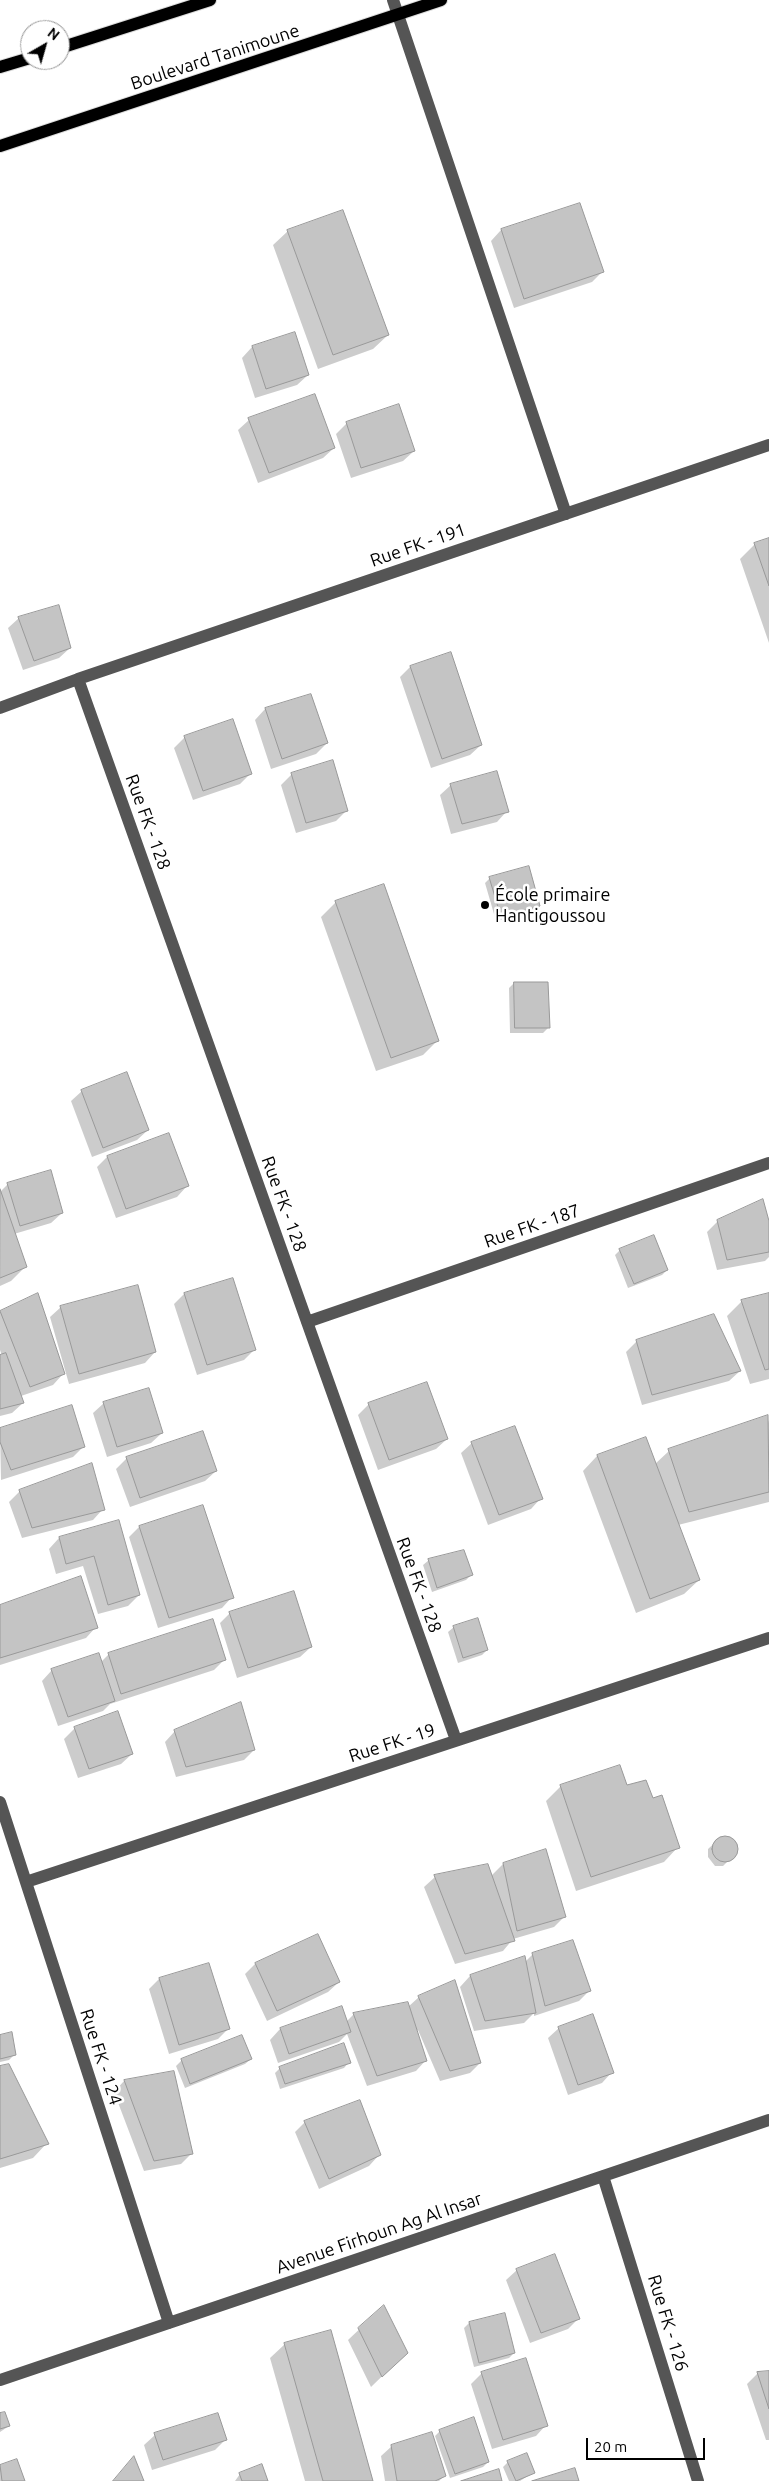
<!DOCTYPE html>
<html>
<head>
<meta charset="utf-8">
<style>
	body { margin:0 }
	#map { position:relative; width:769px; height:2481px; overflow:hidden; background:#fff; font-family:Ubuntu,sans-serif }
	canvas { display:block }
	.north { position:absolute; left:20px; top:20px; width:50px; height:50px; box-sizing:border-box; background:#fff; border:1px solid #999; border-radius:50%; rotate:38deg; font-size:14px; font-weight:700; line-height:20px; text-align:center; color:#000 }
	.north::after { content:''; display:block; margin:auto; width:18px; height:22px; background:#000; clip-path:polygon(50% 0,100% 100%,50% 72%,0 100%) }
	.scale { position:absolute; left:586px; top:2438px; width:119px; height:22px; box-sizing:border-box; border:2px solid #000; border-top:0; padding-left:6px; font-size:15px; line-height:18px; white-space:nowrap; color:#000; -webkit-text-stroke:4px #fff; paint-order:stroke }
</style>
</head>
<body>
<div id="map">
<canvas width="769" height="2481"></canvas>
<div class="north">N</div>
<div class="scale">20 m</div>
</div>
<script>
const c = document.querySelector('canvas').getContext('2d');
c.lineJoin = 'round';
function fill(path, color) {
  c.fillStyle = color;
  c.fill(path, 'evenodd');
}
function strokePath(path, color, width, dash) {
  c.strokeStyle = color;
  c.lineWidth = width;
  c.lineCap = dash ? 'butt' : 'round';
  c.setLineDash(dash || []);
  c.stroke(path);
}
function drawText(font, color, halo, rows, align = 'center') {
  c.font = font + ' Ubuntu,sans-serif';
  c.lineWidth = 5;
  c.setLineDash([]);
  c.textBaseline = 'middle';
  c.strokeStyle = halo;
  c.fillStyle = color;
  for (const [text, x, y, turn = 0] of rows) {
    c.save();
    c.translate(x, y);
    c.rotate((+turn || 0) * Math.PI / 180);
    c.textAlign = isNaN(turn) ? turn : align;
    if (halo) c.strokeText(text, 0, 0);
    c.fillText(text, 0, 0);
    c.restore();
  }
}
fill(new Path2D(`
	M579,205l24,66 -11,11 -78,26 -23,-67 10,-11z
	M288,231l100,104 -15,14 -55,20 -45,-124z
	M294,333l14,42 -11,10 -42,13 -13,-40 10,-11z
	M249,420l85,28 -11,10 -65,25 -20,-53z
	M347,423l67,28 -11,10 -52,17 -15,-44z
	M769,540v103l-29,-84 15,-15z
	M19,618l51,30 -11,10 -36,12 -15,-42z
	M410,667l71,78 -11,10 -39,13 -31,-91z
	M311,695l16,48 -11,11 -45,15 -16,-49 10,-11z
	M185,737l65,37 -10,10 -47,16 -19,-52z
	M292,774l55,36 -11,11 -40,12 -15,-48z
	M451,785l56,26 -10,11 -46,12 -11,-39z
	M490,878l49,28 -5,5 -38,10 -11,-38z
	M336,902l102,138 -15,15 -47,16 -55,-154z
	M514,983l35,44 -6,6h-33l-1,-45z
	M82,1091l66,39 -11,10 -45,17 -21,-56z
	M107,1157l80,29 -10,11 -61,21 -19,-51z
	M8,1184l54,29 -11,10 -37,11 11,33 -14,14 -11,5v-94z
	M718,1221l51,5v31l-4,4 -48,9 -10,-38z
	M620,1250l47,20 -5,5 -34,13 -13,-33z
	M232,1279l22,71 -10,10 -47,15 -23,-71 10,-10z
	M769,1294v85l-19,5 -23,-68 15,-15z
	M37,1295l26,79 -10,11 -32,11 2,7 -11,10 -12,3v-59l2,-1 -2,-6v-38z
	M61,1307l94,45 -10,11 -76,21 -19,-67z
	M637,1341l103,30 -11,10 -87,24 -16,-53z
	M104,1403l58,30 -11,10 -44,14 -14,-44z
	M369,1404l78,35 -11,10 -58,21 -20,-55z
	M767,1416l2,7v79l-91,23 21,55 -15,14 -48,19 -53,-142 14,-15 48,-18 10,26 14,-13z
	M0,1430l84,16 -11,11 -72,23z
	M472,1443l69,55 -10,11 -43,16 -27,-72z
	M127,1458l89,13 -11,10 -75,26 -14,-38z
	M20,1491l83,18 -10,11 -71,18 -13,-36z
	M118,1522l21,73 -11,11 -30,8 -15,-48 -27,8 -7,-25 10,-11z
	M139,1527l93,70 -10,11 -64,20 -29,-91z
	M429,1560l42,15 -5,5 -34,12 -9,-27z
	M0,1607l96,20 -10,11 -86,27z
	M230,1613l81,34 -11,10 -63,21 -17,-55z
	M454,1627l33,23 -5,5 -24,8 -10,-31z
	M109,1654l116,5 -11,11 -104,34 -7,7 -45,15 -16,-45 10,-11 49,-8z
	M75,1728l57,26 -11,10 -43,14 -14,-39z
	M175,1731l79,19 -10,10 -68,17 -11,-35z
	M561,1786l65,1 26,13 26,47 -14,15 -88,29 -30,-90z
	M727,1837l10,7v8l-14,14h-8l-7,-9v-8l12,-11z
	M503,1864l61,53 -10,10 -41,12 -10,12 -48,13 -31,-77 11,-10 56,-1z
	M533,1954l56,37 -10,10 -45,15v-3l-10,10 -50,8 -14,-44 10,-11 55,-14z
	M208,1964l20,65 -10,10 -49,15 -20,-65 10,-10z
	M255,1964l84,18 -11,10 -61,29 -22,-47z
	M419,1997l61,66 -10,10 -30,8 -22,-51 -2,1 10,29 -10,11 -49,15 -20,-52 -8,8 -61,21 -8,-23 10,-11 61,-21 5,14 8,-8 54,-7z
	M559,2028l53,44 -10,11 -34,12 -20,-57z
	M0,2037l14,18 -5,5 -9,2z
	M242,2037l9,22 -6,5 -60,24 -9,-22 5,-5z
	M349,2062l-5,6 -64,21 -5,-16 5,-5z
	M0,2068l47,75 -14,15 -33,10z
	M173,2072l18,82 -10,10 -37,7 -30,-79 10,-11z
	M305,2122l74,33 -10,11 -50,23 -24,-57z
	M517,2270l62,48 -11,11 -38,14 -24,-63z
	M383,2307l24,45 -36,35 -23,-47z
	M469,2323l45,30 -5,5 -35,9 -10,-39z
	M285,2344l87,137h-67l-35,-123z
	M769,2372v68h-3l-19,-56 10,-10z
	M482,2373l64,52 -10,11 -44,13 -21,-65z
	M0,2415l9,11 -9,6z
	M440,2431l48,31 -5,5 -33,11 -15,-42z
	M155,2435l70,5 -10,10 -63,20 -8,-25z
	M392,2446l52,30 -5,5h-54l-4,-25z
	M16,2461l8,20h-24v-15z
	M508,2462l26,10 -14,9h-11l-6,-14z
	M240,2474l27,7h-32z`), '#0003');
const building = new Path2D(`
	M580,203l24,69 -80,27 -23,-70z
	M343,210l46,125 -56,20 -46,-125z
	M295,332l14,43 -43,14 -14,-43z
	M315,394l20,54 -66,25 -21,-55z
	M399,404l16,47 -54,17 -15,-46z
	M769,538v48l-15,-43z
	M59,605l12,43 -37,13 -16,-44z
	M451,652l31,93 -40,14 -32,-93z
	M311,694l17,49 -46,16 -17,-51z
	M233,719l19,55 -49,17 -19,-55z
	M333,760l15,51 -42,12 -15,-50z
	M497,771l12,41 -47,12 -12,-40z
	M529,866l11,40 -39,11 -12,-40z
	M384,884l55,157 -48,17 -56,-157z
	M514,982h34l2,46h-35z
	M127,1072l22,58 -46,18 -22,-58z
	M169,1133l20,53 -63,23 -19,-53z
	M51,1170l12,43 -43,13 -13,-43z
	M0,1189l27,78 -27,11z
	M763,1199l6,22v31l-42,8 -10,-40z
	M654,1235l14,35 -34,14 -15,-35z
	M233,1278l23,72 -49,15 -23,-72z
	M138,1285l18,67 -77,22 -19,-68z
	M38,1293l27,81 -35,13 -30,-76z
	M769,1293v76l-4,1 -24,-70z
	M714,1314l27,57 -89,24 -16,-55z
	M6,1353l18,50 -24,6v-54z
	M427,1382l21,57 -59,21 -21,-57z
	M149,1388l14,45 -46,14 -14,-45z
	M72,1405l13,42 -74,23 -11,-28v-14z
	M768,1415l1,77 -80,20 -21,-63z
	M515,1426l28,73 -44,16 -28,-73z
	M203,1431l14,40 -77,27 -14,-41z
	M646,1437l54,143 -50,19 -53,-144z
	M92,1463l13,47 -73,18 -13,-38z
	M203,1505l31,93 -65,20 -30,-92z
	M119,1520l21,75 -32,10 -14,-49 -28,8 -7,-27z
	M464,1550l9,25 -36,13 -9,-29z
	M81,1576l17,52 -98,30v-53z
	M294,1591l18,56 -64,21 -19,-56z
	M478,1618l10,32 -25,8 -10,-32z
	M213,1619l13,41 -105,34 -13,-41z
	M99,1653l16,48 -47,16 -17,-48z
	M241,1702l14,48 -69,17 -12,-37z
	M118,1711l15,43 -44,15 -15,-42z
	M620,1765l7,20 19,-5 7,18 9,-3 18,53 -89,29 -31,-92z
	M712 1849a13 13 0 1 1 26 0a13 13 0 1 1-26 0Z
	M546,1849l20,68 -49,14 -14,-68z
	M488,1864l27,77 -50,13 -31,-79z
	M318,1934l22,48 -63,29 -22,-48z
	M573,1940l18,51 -46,15 -13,-53z
	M525,1956l11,57 -51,8 -15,-46z
	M209,1963l21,66 -51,16 -20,-67z
	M455,1980l26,83 -31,8 -32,-75z
	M408,2002l19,59 -50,15 -24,-63z
	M342,2006l9,26 -62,22 -9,-26z
	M593,2014l21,59 -36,12 -20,-58z
	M12,2032l4,23 -16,4v-24z
	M242,2035l10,24 -62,25 -9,-25z
	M344,2043l7,20 -66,21 -6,-17z
	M9,2064l40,80 -49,15v-93z
	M174,2071l19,83 -39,7 -30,-81z
	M360,2100l21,55 -52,24 -25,-58z
	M555,2254l25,65 -39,14 -25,-64z
	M384,2305l24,48 -26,24 -24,-49z
	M505,2313l10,40 -36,10 -10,-41z
	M331,2330l42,151h-50l-39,-138z
	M526,2358l22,68 -45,14 -22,-68z
	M769,2371v38l-12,-37z
	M5,2412l5,14 -10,3v-16z
	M218,2413l9,27 -64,20 -9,-27z
	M474,2417l15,45 -34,12 -16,-44z
	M432,2432l14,44 -11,5h-38l-6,-36z
	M527,2453l8,20 -19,8 -9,-20z
	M134,2456l10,25h-31z
	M17,2459l8,22h-23l-2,-16z
	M262,2464l6,17h-26l-3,-8z
	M575,2468l4,13h-47z
	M499,2469l3,12h-41z`);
fill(building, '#c4c4c4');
strokePath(building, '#999', 1);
const major = new Path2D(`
	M60,48l150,-48
	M0,67l30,-9
	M0,146l441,-146`);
strokePath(major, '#dbdbdb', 14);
strokePath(new Path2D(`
	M393,0l173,514
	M78,679l378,1061
	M0,708l78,-29 691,-234
	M307,1322l462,-159
	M0,1802l169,521
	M26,1882l743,-244
	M603,2176l95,305
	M0,2380l769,-260`), '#555', 12);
strokePath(major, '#000', 12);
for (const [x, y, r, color] of [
	[485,905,5,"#000"]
]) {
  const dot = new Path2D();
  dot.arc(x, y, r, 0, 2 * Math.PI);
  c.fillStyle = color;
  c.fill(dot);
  strokePath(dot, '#fff', 2);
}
drawText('18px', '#000', '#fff', [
	["Boulevard Tanimoune",215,57,-18],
	["Rue FK - 191",418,545,-19],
	["Rue FK - 128",148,822,70],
	["Rue FK - 128",284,1204,70],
	["Rue FK - 187",532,1226,-19],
	["Rue FK - 128",419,1585,70],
	["Rue FK - 19",392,1743,-18],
	["Rue FK - 124",101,2057,72],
	["Avenue Firhoun Ag Al Insar",379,2233,-19],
	["Rue FK - 126",668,2323,73]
]);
drawText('18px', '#000', '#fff', [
	["École primaire",495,895],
	["Hantigoussou",495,916]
], 'left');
</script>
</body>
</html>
